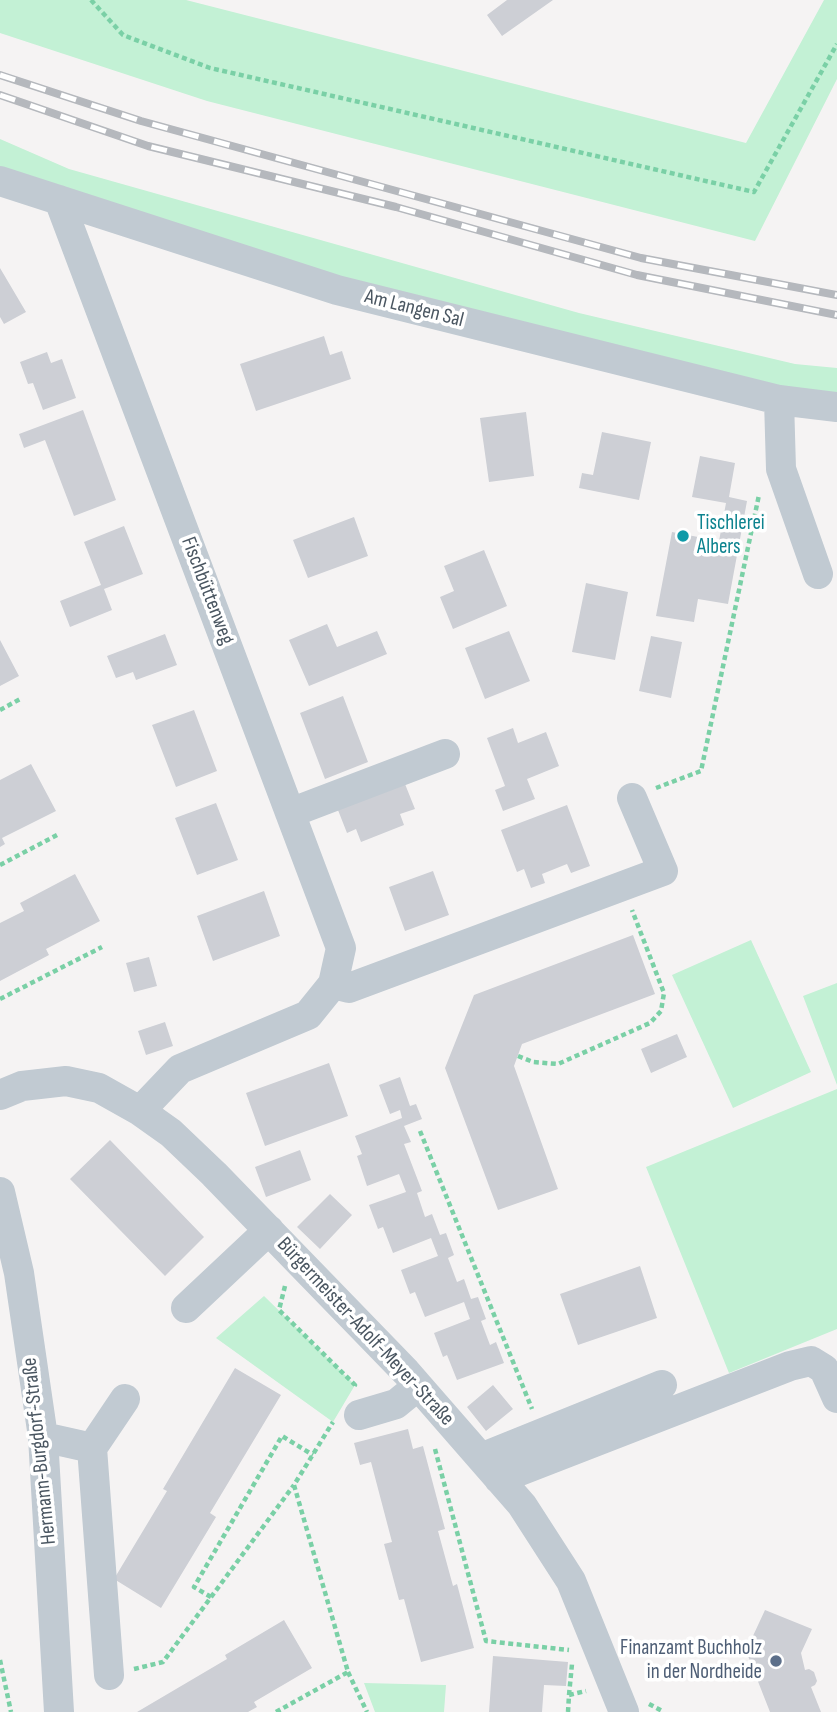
<!DOCTYPE html>
<html>
<head>
<meta charset="utf-8">
<style>
	body { margin:0 }
	canvas { display:block; background:#f5f3f3 }
</style>
</head>
<body>
<canvas width="837" height="1712"></canvas>
<script>
const c = document.querySelector('canvas').getContext('2d');
c.lineJoin = 'round';
function fill(path, color) {
  c.fillStyle = color;
  c.fill(path, 'evenodd');
}
function strokePath(path, color, width, dash) {
  c.strokeStyle = color;
  c.lineWidth = width;
  c.lineCap = dash ? 'butt' : 'round';
  c.setLineDash(dash || []);
  c.stroke(path);
}
function drawText(font, color, halo, rows, align = 'center') {
  c.font = font + ' "Sofia Sans Condensed",sans-serif';
  c.lineWidth = 7;
  c.setLineDash([]);
  c.textBaseline = 'middle';
  c.strokeStyle = halo;
  c.fillStyle = color;
  for (const [text, x, y, turn = 0] of rows) {
    c.save();
    c.translate(x, y);
    c.rotate((+turn || 0) * Math.PI / 180);
    c.textAlign = isNaN(turn) ? turn : align;
    if (halo) c.strokeText(text, 0, 0);
    c.fillText(text, 0, 0);
    c.restore();
  }
}
fill(new Path2D(`
	M0,0h186l560,143 78,-143h13v79l-82,162 -548,-140 -207,-68z
	M0,139l69,30 510,144 216,51 42,4v39l-58,-7 -779,-219z
	M751,940l60,132 -78,36 -61,-133z
	M837,983v102l-34,-89z
	M837,1089v240l-108,44 -83,-206z
	M264,1296l91,89 -22,37 -117,-84z
	M364,1683l82,2 -2,27h-69z`), '#c3f1d5');
fill(new Path2D(`
	M507,0h46l-51,36 -15,-21z
	M0,268l26,44 -22,12 -4,-7z
	M324,336l6,19 12,-4 9,28 -95,32 -16,-47z
	M47,352l4,11 11,-4 14,39 -33,12 -10,-27 -5,1 -8,-22z
	M83,410l33,90 -42,16 -29,-76 -21,8 -5,-14z
	M526,412l8,64 -45,6 -9,-64z
	M602,432l49,10 -12,58 -60,-12 3,-15 11,2z
	M700,456l35,7 -6,34 18,4 -19,103 -30,-5 -4,23 -38,-6 16,-84 47,9 7,-38 -34,-6z
	M354,517l14,39 -60,22 -15,-38z
	M124,526l19,48 -39,15 8,21 -42,17 -10,-26 41,-16 -17,-43z
	M484,550l23,56 -54,23 -13,-32 14,-6 -10,-25z
	M586,583l42,9 -13,68 -43,-8z
	M327,624l10,23 40,-16 10,23 -78,32 -20,-46z
	M509,631l21,50 -45,18 -20,-51z
	M165,634l12,31 -41,15 -3,-8 -17,6 -9,-22z
	M651,636l31,6 -11,56 -32,-7z
	M0,640l19,36 -19,10z
	M343,696l25,66 -43,17 -25,-66z
	M194,710l23,61 -41,16 -24,-62z
	M513,728l5,15 28,-11 13,34 -32,13 8,20 -32,12 -8,-21 10,-4 -18,-48z
	M31,764l25,47 -54,27 3,6 -5,3v-67z
	M403,779l12,30 -15,5 4,11 -43,17 -5,-13 -9,4 -11,-28z
	M216,803l22,57 -41,15 -22,-57z
	M567,805l23,61 -19,7 -4,-9 -25,10 3,9 -14,5 -7,-19 -7,3 -16,-42z
	M433,871l16,44 -44,16 -16,-44z
	M75,874l25,47 -54,28 3,6 -49,26v-58l24,-12 -4,-8z
	M264,891l16,45 -67,25 -16,-45z
	M633,935l22,59 -133,50 -8,22 44,123 -60,21 -53,-142 29,-73z
	M149,957l8,29 -23,6 -8,-29z
	M165,1022l8,24 -27,9 -8,-24z
	M677,1034l10,23 -36,16 -10,-24z
	M329,1063l19,53 -83,30 -19,-53z
	M400,1077l10,29 6,-2 6,15 -18,7 7,16 -7,2 18,47 -5,2 8,24 7,-3 8,21 6,-2 8,22 -6,3 9,24 7,-3 7,20 7,-2 8,22 -5,2 9,24 6,-3 8,21 -47,17 -10,-25 -4,2 -9,-24 36,-14 -6,-17 -39,15 -10,-25 -5,2 -9,-24 37,-14 -7,-18 -38,15 -10,-26 -5,2 -9,-24 37,-13 -7,-18 -32,12 -10,-30 5,-2 -7,-18 47,-18 -2,-8 -10,4 -11,-29z
	M110,1140l94,97 -39,39 -95,-97z
	M300,1150l11,30 -45,17 -11,-30z
	M330,1194l22,21 -32,34 -23,-22z
	M640,1266l17,52 -79,27 -18,-51z
	M235,1368l46,27 -71,118 6,4 -55,91 -47,-29 53,-88 -4,-2z
	M493,1385l20,24 -27,22 -19,-24z
	M408,1429l5,20 10,-3 22,83 -7,2 15,55 4,-2 17,64 -53,14 -17,-63 -5,1 -15,-56 8,-2 -21,-80 -11,3 -6,-22z
	M765,1610l47,19 -11,24 4,17 4,-1 5,3 3,9 -2,4 -4,2 10,25h-51l-24,-61z
	M284,1620l28,48 -58,34 3,5 -9,5h-111l90,-53 -2,-4z
	M493,1656l75,6 -2,24 -22,-1 -2,27h-53z`), '#cdcfd5');
strokePath(new Path2D(`
	M91,0l32,35 87,33 544,124 83,-148
	M0,710l22,-12
	M656,788l45,-17 58,-276
	M0,865l57,-30
	M0,999l102,-52
	M518,1056l15,6 25,2 92,-41 11,-12 3,-18 -32,-83
	M420,1131l112,278
	M285,1286l-6,24 76,75 -1,2
	M435,1449l51,192 83,9
	M211,1597l-17,-10 88,-151 31,19
	M0,1660l11,52
	M134,1669l29,-7 131,-177
	M348,1672l19,40
	M569,1695l3,-31
	M649,1704l15,8
	M276,1712l72,-40 -54,-187 39,-63
	M568,1712l1,-17 17,-4`), '#7ad0a6', 4.5, [5, 3.5]);
strokePath(new Path2D(`
	M0,181l337,109 442,110 58,7
	M59,200l282,748 -8,36
	M779,400l2,69 37,105
	M290,813l155,-59
	M0,1095l22,-9 44,-5 33,7 41,23 31,22 43,41 192,198 116,133 49,76 53,131
	M140,1111l40,-42 128,-54 25,-31 16,4 314,-117 -31,-73
	M0,1192l19,81 24,164 16,275
	M186,1308l83,-78
	M359,1415l37,-11 22,-18
	M43,1437l49,11 33,-49
	M92,1448l17,227
	M481,1458l181,-73
	M499,1479l291,-113 21,-5 13,8 13,29`), '#c1cad2', 30);
const rail = new Path2D(`
	M0,75l141,46 500,137 196,37
	M0,95l148,51 248,61 241,68 200,40`);
strokePath(rail, '#b5b8bd', 8);
strokePath(rail, '#fff', 5, [16]);
for (const [x, y, r, color] of [
	[683,536,7,"#0f9aa8"],
	[776,1661,7,"#5c6f8a"]
]) {
  const dot = new Path2D();
  dot.arc(x, y, r, 0, 2 * Math.PI);
  c.fillStyle = color;
  c.fill(dot);
  strokePath(dot, '#fff', 2.5);
}
drawText('21px', '#4a5661', '#fff', [
	["Am Langen Sal",414,309,14],
	["Fischbüttenweg",207,591,69],
	["Bürgermeister-Adolf-Meyer-Straße",365,1332,47],
	["Hermann-Burgdorf-Straße",40,1451,-96]
]);
drawText('21px', '#0d838f', '#fff', [
	["Tischlerei",697,524],
	["Albers",697,548]
], 'left');
drawText('21px', '#4e5e75', '#fff', [
	["Finanzamt Buchholz",762,1649],
	["in der Nordheide",762,1673]
], 'right');
</script>
</body>
</html>
